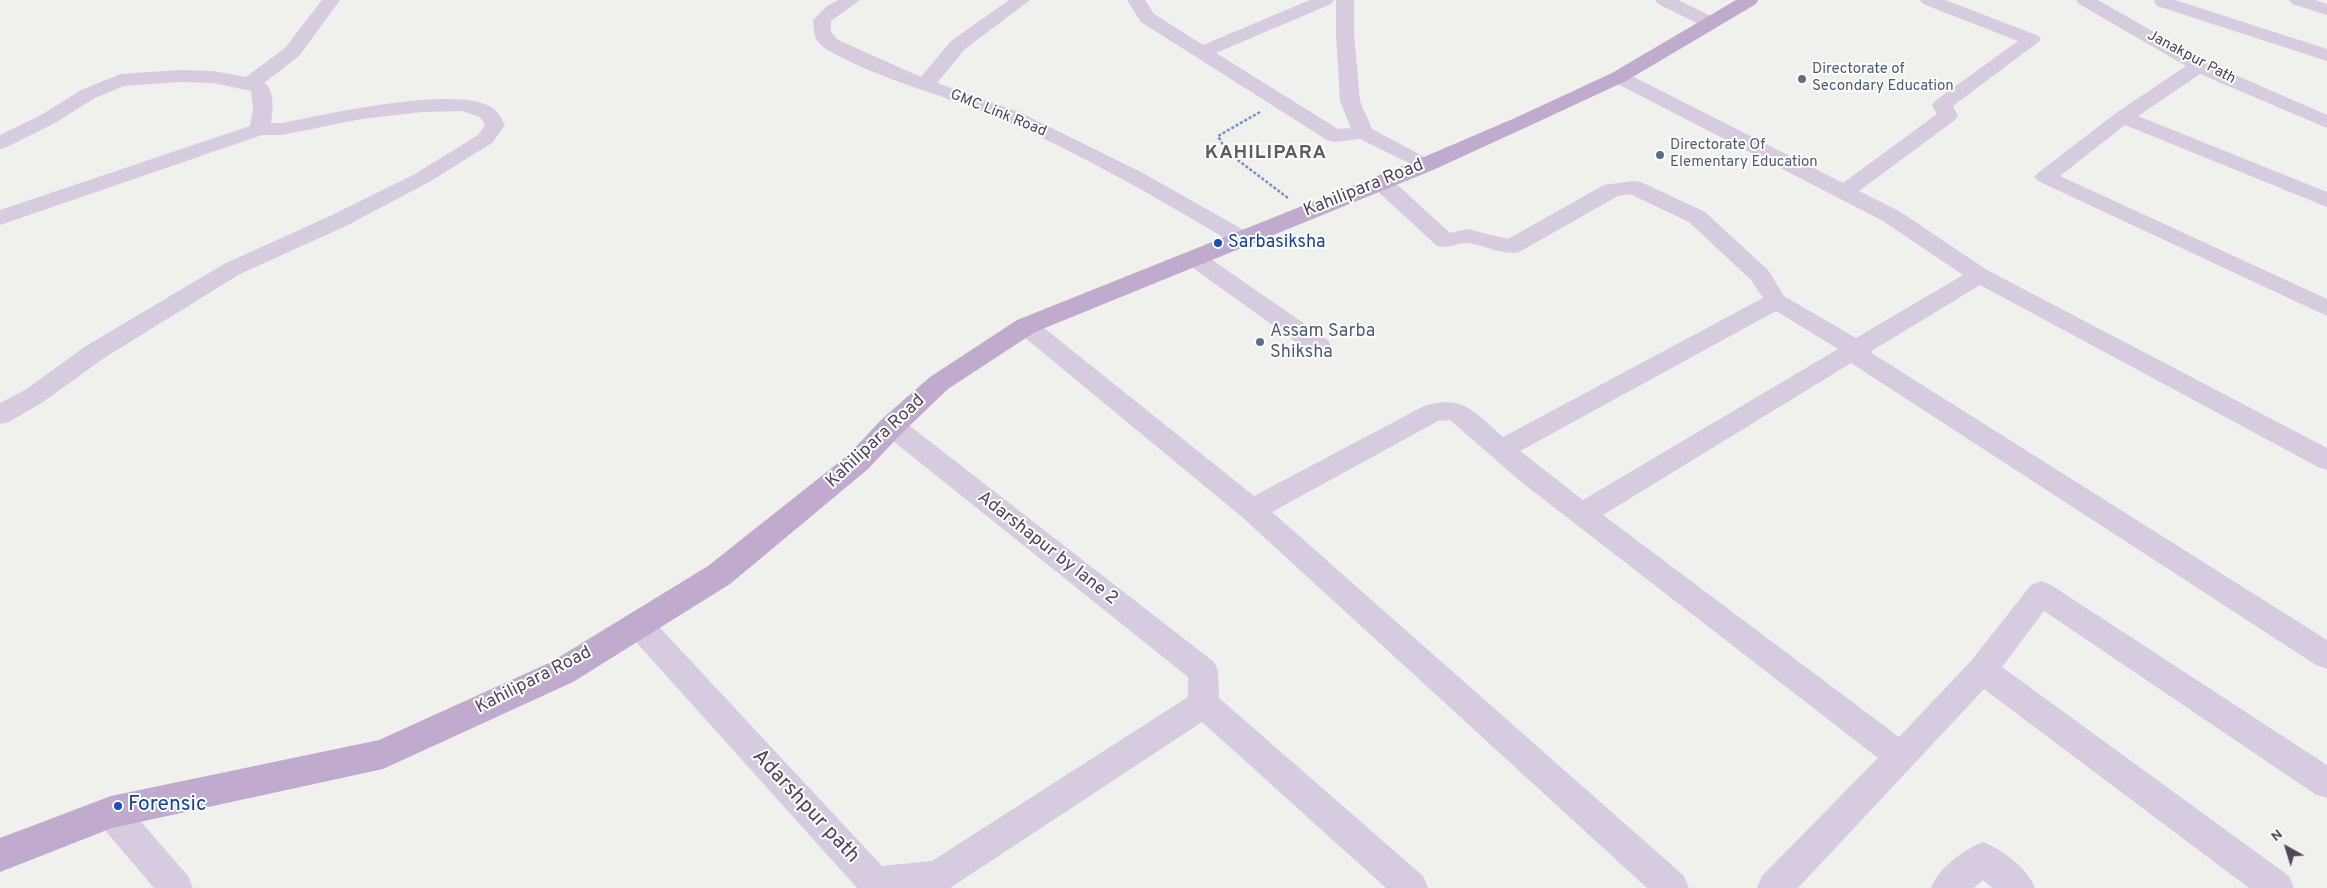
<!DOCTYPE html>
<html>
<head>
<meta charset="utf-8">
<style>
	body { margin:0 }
	#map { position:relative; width:2327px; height:888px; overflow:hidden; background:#f0f0ed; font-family:Overpass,sans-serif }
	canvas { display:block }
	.north { position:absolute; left:2262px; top:823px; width:50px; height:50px; -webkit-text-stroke:4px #fff; paint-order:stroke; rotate:321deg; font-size:14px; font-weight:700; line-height:20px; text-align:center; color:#52455c }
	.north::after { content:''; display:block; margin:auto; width:18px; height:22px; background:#52455c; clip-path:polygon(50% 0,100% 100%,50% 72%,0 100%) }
</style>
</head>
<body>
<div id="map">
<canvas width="2327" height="888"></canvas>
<div class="north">N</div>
</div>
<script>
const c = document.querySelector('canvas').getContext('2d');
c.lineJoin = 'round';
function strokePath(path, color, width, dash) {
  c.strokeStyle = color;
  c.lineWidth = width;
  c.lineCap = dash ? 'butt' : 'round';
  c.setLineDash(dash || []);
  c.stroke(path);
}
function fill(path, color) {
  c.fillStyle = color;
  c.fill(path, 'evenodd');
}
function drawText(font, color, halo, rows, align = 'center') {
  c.font = font + ' Overpass,sans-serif';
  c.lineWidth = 4;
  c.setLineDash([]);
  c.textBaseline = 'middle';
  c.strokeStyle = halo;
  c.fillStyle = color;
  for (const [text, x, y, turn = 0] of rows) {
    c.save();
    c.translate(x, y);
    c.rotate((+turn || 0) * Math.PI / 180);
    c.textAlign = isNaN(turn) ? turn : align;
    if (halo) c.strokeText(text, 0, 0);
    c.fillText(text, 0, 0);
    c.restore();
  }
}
strokePath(new Path2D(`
	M1260,112l-42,24 9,16 61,46`), '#6e95d1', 2.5, [3, 2]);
fill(new Path2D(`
	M322,0h18l-41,56 -35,27c11,6 9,28 7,40h11c41,-8 180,-40 212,-14 5,4 8,11 11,16l-13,18 -63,39 -83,44 -106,48 -136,84 -61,44 -34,20 -9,2v-21l25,-13 61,-44 138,-82 106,-48 85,-42 63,-39 7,-10 -5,-8 -18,-6 -40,1 -61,7 -79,16h-20l-262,90v-15l250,-84 3,-16 -2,-19 -38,-8 -35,-1 -54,4 -29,12 -40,25 -48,24 -7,2v-14l41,-20 40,-25 40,-16 57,-4 35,1 33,6 39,-29z
	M838,0h22l-29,21v11l7,8 83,37 30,-36 58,-41h21l-65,49 -28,34 82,29 122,60 108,61 3,5 -3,5 -8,2 -8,-2c-74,-44 -148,-87 -227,-122 -59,-26 -123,-39 -180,-72 -11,-7 -13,-17 -13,-29l14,-14z
	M1127,0h18l9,14 49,31 107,-45h24l-3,4 -115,49 122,76 13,-1 -11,-27 -4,-68v-33h18v33l6,68 12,28 60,32 3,4 -3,4 -7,2 -65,-32 -26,3 -7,-2 -186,-118z
	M1655,0h23l39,19 3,4 -3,4h-12l-47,-23z
	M1920,0h25l94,36 2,4 -88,66 5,10 -3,4 -96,71 40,20 88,59 340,178v22l-9,-3 -338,-182 -110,67 457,288v29l-11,-4 -465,-302 -248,152 296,222 72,-76 60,-76 10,-4 10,4 276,180v33l-12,-4 -271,-183 -42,56 287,209 5,12h-45l-265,-199 -186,199h-41l5,-12 116,-118 -358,-277 -70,-61 -12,1 -166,91 412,364 5,12h-42l-405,-371 -224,-185 -4,-6 4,-6 8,-2 8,2 220,176 170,-90c40,-12 51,7 79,31l260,-139 -12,-18 -62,-58 -59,-28 -12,2 -99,56c-17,4 -34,-7 -51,-9 -11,-1 -19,6 -31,3l-64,-59 -3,-5 3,-5 8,-1 8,1 61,56 17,-4 41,10 96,-54 29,-4 8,1 64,30 63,58 16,26 72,42 107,-63 -80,-54 -271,-140 -3,-4 3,-4 7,-2 7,2 217,110 94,-69 -5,-9 3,-4 83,-60 -95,-37zM1776,311l62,38 -255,151 -63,-49z
	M2076,0h22l108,62 121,53v13l-127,-54 -62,42 189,76v15l-202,-82 -65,51 267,123v17l-289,-135 -4,-4 4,-4 78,-60 70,-47 -107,-62z
	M2155,0h20l152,49v12l-170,-55 -3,-4z
	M2289,0h26l12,4v11l-35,-11z
	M1194,251l8,2 126,87 3,6 -3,6 -9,2 -9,-2 -124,-89 -3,-5 3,-5z
	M892,417l9,2 313,243 4,9 1,27 204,178 5,12h-42l-184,-166 -252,166h-93l-229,-255 -5,-9 5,-9 10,-3 10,3 234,251 50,-5 256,-164v-20l-305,-244 -4,-7 4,-7z
	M111,797l12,4 65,75 5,12h-39l-55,-65 -5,-11 5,-11z
	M1983,842c20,8 44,26 52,46h-43l-9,-8 -9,8h-43c8,-20 32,-38 52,-46z`), '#d6cbdf');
fill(new Path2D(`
	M1736,0h22l-2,4 -130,77 -97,45 -96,44 -398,162 -87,57 -46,44 -34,36 -138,115 -157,98 -190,87 -271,59 -112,44v-34l111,-42 268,-56 172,-78 157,-96 140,-111 34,-36 48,-42 87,-57 400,-160 98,-42 97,-45z`), '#c0abce');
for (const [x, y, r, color] of [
	[1802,79,5,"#5c6f8a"],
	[1660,155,5,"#5c6f8a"],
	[1218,243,5,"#1a4fb4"],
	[1260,342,5,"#5c6f8a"],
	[118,806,5,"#1a4fb4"]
]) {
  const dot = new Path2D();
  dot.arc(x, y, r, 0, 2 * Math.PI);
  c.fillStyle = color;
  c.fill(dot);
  strokePath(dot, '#fff', 2);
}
drawText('15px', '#52455c', '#fff', [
	["Janakpur Path",2191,58,28],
	["GMC Link Road",998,114,22]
]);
drawText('15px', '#4e5e75', '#fff', [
	["Directorate of",1812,70],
	["Secondary Education",1812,87],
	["Directorate Of",1670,146],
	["Elementary Education",1670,163]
], 'left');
drawText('18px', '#52455c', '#fff', [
	["Kahilipara Road",1364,189,-22],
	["Kahilipara Road",876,442,-43],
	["Adarshapur by lane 2",1047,549,38],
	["Kahilipara Road",534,681,-27]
]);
drawText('18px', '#164399', '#fff', [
	["Sarbasiksha",1228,243]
], 'left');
drawText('18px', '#4e5e75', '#fff', [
	["Assam Sarba",1270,332],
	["Shiksha",1270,353]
], 'left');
c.letterSpacing = '1px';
drawText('bold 19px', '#605a63', '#fff', [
	["KAHILIPARA",1266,154]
]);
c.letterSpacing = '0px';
drawText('21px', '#164399', '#fff', [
	["Forensic",128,806]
], 'left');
drawText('21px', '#52455c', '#fff', [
	["Adarshpur path",805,807,47]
]);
</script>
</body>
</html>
